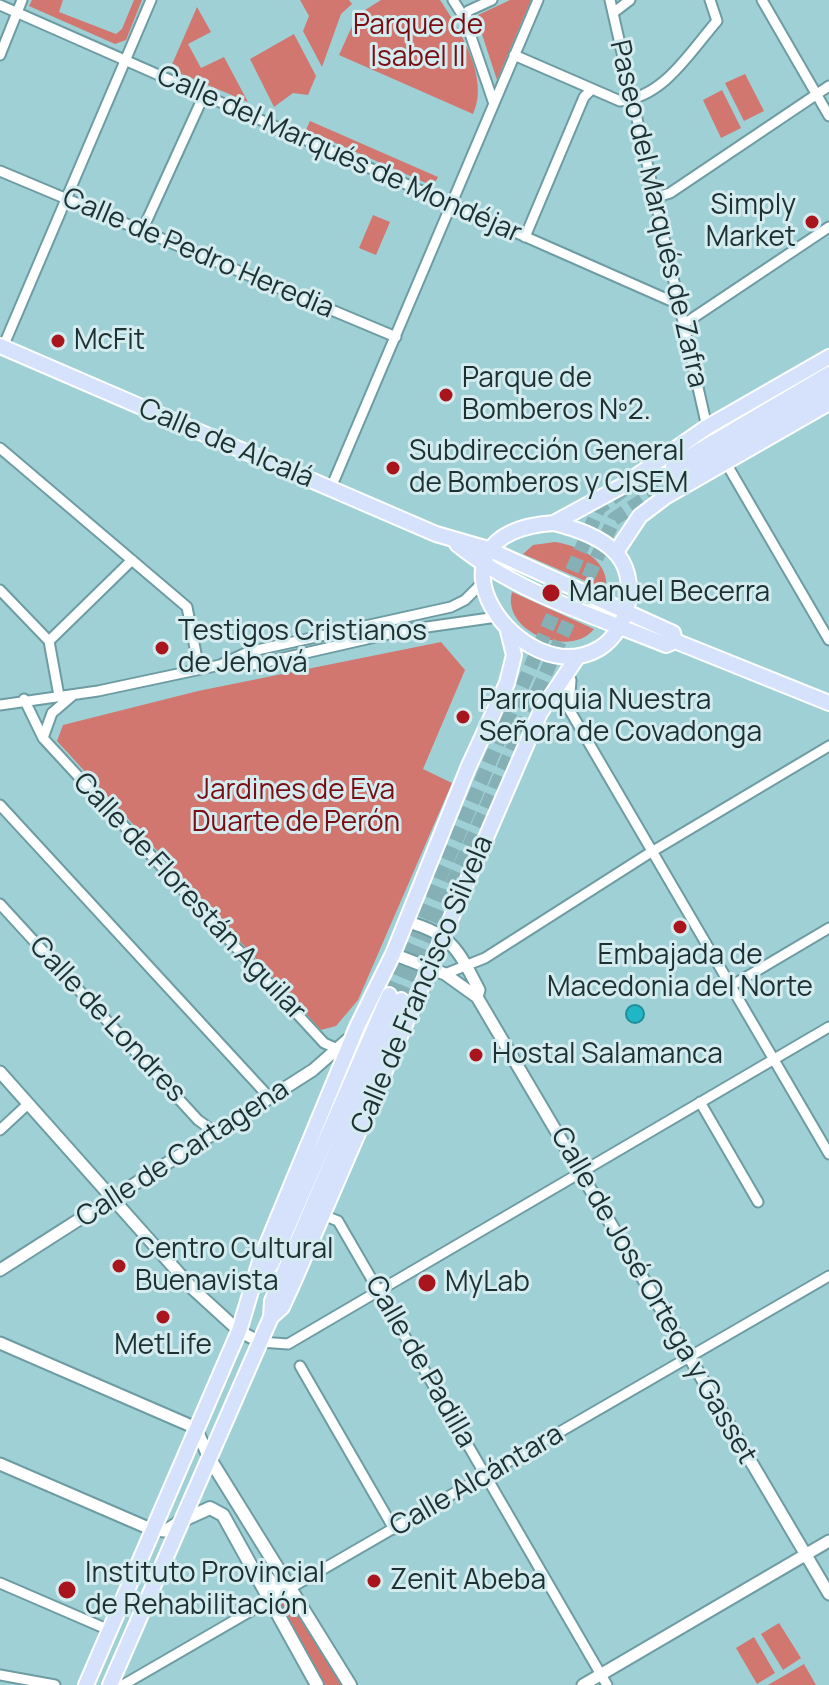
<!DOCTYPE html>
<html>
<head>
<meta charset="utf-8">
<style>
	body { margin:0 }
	canvas { display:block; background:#9fd0d6 }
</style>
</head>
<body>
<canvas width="829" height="1685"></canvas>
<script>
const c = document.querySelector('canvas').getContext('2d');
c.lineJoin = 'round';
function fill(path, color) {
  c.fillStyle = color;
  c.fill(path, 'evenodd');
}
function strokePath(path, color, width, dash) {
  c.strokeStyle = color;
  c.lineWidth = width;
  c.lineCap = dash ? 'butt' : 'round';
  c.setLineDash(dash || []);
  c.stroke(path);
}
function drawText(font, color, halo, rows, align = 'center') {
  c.font = font + ' Manrope,sans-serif';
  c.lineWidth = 6;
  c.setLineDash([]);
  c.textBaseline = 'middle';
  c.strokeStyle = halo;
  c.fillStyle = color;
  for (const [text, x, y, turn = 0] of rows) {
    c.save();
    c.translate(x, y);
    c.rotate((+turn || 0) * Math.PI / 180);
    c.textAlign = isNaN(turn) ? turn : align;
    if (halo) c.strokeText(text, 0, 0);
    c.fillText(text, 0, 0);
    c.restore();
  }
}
fill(new Path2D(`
	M32,0h31l-4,12 57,22 6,-5 12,-29h8l-16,40 -11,4 -86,-38z
	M300,0h49l3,4 -11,10 -19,53 -19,-36 6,-15z
	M381,0h59c20,30 50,79 33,114l-134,-59 18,-40z
	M510,0h21l-34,80 -21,-64z
	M197,7l14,25 -23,12 13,24 23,-11 24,45 -78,-33z
	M294,34l22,42 -8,19 -15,-2 -19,14 -24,-48z
	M745,74l19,37 -20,10 -19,-38z
	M722,90l19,38 -20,10 -18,-38z
	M310,121l128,56 -5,9 -127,-56z
	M373,215l17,7 -14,33 -17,-7z
	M555,542c25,4 55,18 51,48l-83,-36 10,-9z
	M512,592l82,37c-23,30 -93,3 -82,-37z
	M441,642l24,28 -42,99 29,14 -94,217 -22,26 -15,4 -264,-289 6,-16 135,-34z
	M289,1600l5,2 49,83h-20l-44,-80z
	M779,1623l22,35 -18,12 -22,-36z
	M754,1637l21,36 -18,11 -21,-36z
	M804,1664l12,21h-48z`), '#d1776f');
const water = new Path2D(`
	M626 1014a9 9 0 1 1 18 0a9 9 0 1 1-18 0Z`);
fill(water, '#21b6c6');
strokePath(water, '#208e9a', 2);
strokePath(new Path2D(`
	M389,995l210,-487 27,-20 47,-22
	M401,1000l213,-481 65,-43`), '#85b0b5', 14, [14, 7]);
const minor = new Path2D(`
	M453,0l12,19 29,85
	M610,0l97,427
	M762,0l67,116
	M0,5l678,299
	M613,13l17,-13
	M465,19l3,-8 24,-11
	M0,55l22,-55
	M514,55l106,46c44,-4 69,-48 97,-80l-7,-21
	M0,171l396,166
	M654,198l16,-5 159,-107
	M142,231l62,-136
	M525,237l59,-140 7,-7
	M684,324l145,-97
	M3,347l148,-347
	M0,448l187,159 12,62
	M726,463l103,177
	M330,490l208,-490
	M0,590l49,51 10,55
	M49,641l83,-81
	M225,663l28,2 153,-35 91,-13
	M566,672l5,8 -2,29 260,445
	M73,695l-21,18 -9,25 281,305 16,7
	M24,699l19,39
	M0,705l98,-14 122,-26 28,-13 203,-45 14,-7 18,-18
	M0,805l270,293
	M0,904l198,216 18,13
	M445,974l40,-16 163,-104 181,-108
	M731,986l98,-58
	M700,1102l58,100
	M0,1130l28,-26
	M323,1215l15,6 269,464
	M260,1342l28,2 541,-317
	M300,1366l94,163
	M0,1583l109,47
	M0,1675l55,10
	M123,1685l706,-409`);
const tertiary = new Path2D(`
	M407,922c44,11 52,29 72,68l-2,7 352,597
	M393,954l52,20 32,23
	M0,1072l193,217 46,42 21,11
	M0,1270l313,-200 34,-30
	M0,1343l196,85 12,28
	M0,1464l153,66 12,1 14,-9
	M583,1685l246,-144`);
const secondary = new Path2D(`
	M208,1456l142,229
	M179,1522l31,-14 13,7 94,170
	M262,1571l20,24`);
const primary = new Path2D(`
	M0,346l436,188 52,15 185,84 2,8
	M673,466l156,-92
	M679,476l150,-87
	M554,523c20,5 45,13 60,28 27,26 15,79 -14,97 -78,48 -194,-115 -46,-125z
	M554,523l68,-37 85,-59 122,-70
	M457,544c60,49 138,72 209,101l9,-4 154,62
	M616,552l24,-36 25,-19 164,-94
	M257,1280l15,-17 117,-268
	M271,1317l11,-10 11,-24 247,-570 38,-57
	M86,1685l153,-354 21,-70 97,-234 36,-73 75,-186 39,-85 7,-28 -6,-24
	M110,1685l161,-368 1,-16 129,-301`);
strokePath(minor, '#6d9ca2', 13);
strokePath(tertiary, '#6d9ca2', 15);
strokePath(secondary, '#6d9ca2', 16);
strokePath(primary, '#fff', 18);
strokePath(minor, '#fff', 9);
strokePath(tertiary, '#fff', 11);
strokePath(secondary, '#fff', 12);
strokePath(primary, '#d6e2fc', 14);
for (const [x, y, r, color] of [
	[812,222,8,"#a9151c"],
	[58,341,8,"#a9151c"],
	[446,395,8,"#a9151c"],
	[393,468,8,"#a9151c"],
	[551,593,10,"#a9151c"],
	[162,648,8,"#a9151c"],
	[463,717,8,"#a9151c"],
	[680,927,8,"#a9151c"],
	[476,1055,8,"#a9151c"],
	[119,1266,8,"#a9151c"],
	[427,1283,10,"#a9151c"],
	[163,1317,8,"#a9151c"],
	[374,1581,8,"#a9151c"],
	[67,1590,10,"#a9151c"]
]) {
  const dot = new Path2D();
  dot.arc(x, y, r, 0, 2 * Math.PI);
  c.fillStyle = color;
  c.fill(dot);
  strokePath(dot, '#d4ecef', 3);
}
drawText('28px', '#790d12', '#d4ecef', [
	["Parque de",418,26],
	["Isabel II",418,58],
	["Jardines de Eva",296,791],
	["Duarte de Perón",296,823]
]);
drawText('28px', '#1d3133', '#d4ecef', [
	["Calle del Marqués de Mondéjar",339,155,24],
	["Paseo del Marqués de Zafra",658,214,77],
	["Calle de Pedro Heredia",198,254,23],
	["Calle de Alcalá",226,444,23],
	["Calle de Florestán Aguilar",189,897,47],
	["Calle de Francisco Silvela",423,985,-67],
	["Calle de Londres",107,1020,47],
	["Calle de Cartagena",183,1154,-33],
	["Calle de José Ortega y Gasset",653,1296,60],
	["Calle de Padilla",420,1362,60],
	["Calle Alcántara",477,1481,-30]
]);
drawText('28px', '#1d3133', '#d4ecef', [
	["Simply",796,206,"right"],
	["Market",796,238,"right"],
	["McFit",74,341],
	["Parque de",462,379],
	["Bomberos Nº2.",462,411],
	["Subdirección General",409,452],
	["de Bomberos y CISEM",409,484],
	["Manuel Becerra",569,593],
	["Testigos Cristianos",178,632],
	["de Jehová",178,664],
	["Parroquia Nuestra",479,701],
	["Señora de Covadonga",479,733],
	["Embajada de",680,956,"center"],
	["Macedonia del Norte",680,988,"center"],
	["Hostal Salamanca",492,1055],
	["Centro Cultural",135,1250],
	["Buenavista",135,1282],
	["MyLab",445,1283],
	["MetLife",163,1346,"center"],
	["Instituto Provincial",85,1574],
	["de Rehabilitación",85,1606],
	["Zenit Abeba",390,1581]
], 'left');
</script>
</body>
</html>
